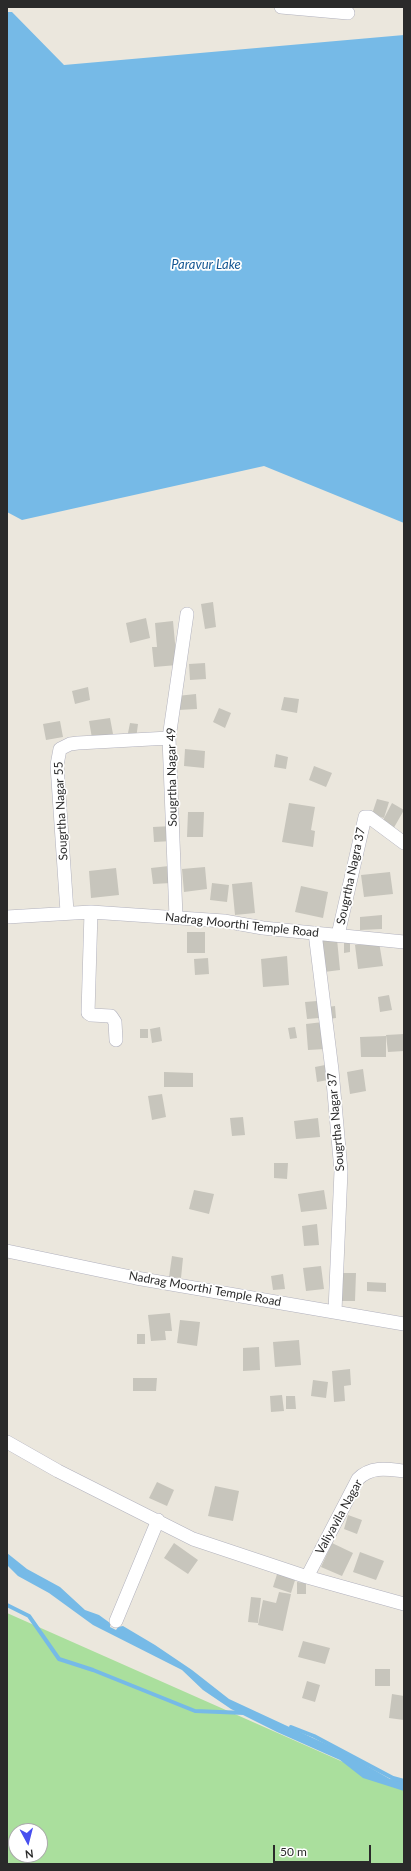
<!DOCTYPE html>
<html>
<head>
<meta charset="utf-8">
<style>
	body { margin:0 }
	#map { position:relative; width:411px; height:1871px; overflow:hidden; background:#ebe7dd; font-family:Lato,sans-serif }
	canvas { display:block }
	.frame { position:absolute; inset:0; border:8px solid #2a2a2a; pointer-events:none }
	.north { position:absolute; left:8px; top:1823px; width:40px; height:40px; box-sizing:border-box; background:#fff; border:1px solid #aaa; border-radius:50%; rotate:173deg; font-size:11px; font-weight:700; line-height:16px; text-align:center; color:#2a2a2a }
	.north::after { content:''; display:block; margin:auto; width:14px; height:18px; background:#474fef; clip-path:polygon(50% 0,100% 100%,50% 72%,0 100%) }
	.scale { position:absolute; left:273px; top:1845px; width:98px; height:18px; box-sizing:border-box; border:2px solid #2a2a2a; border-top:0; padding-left:5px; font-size:12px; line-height:14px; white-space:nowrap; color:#2a2a2a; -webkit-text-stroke:3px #fff; paint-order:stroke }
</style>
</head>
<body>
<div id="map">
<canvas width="411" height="1871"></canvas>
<div class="frame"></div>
<div class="north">N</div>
<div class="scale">50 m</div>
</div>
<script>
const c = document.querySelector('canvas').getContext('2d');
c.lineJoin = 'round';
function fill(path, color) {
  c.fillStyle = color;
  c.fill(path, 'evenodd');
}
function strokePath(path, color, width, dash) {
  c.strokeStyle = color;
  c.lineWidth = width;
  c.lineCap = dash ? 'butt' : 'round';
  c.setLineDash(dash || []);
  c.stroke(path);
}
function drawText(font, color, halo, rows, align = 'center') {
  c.font = font + ' Lato,sans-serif';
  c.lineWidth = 3.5;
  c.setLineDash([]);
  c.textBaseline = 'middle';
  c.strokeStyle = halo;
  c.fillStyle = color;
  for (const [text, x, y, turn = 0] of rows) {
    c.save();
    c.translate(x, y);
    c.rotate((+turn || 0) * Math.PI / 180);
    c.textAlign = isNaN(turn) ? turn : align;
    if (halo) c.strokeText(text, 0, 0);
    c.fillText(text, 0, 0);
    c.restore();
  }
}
fill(new Path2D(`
	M7,1613l397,176v75h-397zM16,1831h24v24h-24z`), '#aadf9d');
fill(new Path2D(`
	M7,12h5l52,53 340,-30v488l-140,-57 -242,54 -15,-8z
	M7,1553l20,16 33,18 25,23 14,5 11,8v4l6,3 2,-3 5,-1 32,19 37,25 37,29 112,52 49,28 14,1v11l-41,-13 -23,-18 -63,-28 -46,-23 -28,-19 -21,-20 -89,-45 -44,-32 -31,-17 -11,-11z`), '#76bae7');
strokePath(new Path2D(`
	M7,1605l22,11 30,43 34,11 102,41 50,2
	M291,1727l23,9 79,42 11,3`), '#76bae7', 4);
fill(new Path2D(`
	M213,602l3,25 -11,2 -4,-25z
	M146,618l4,20 -20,5 -4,-20z
	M173,621l4,44 -23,2 -2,-20h5l-2,-24z
	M205,663l1,16 -16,1 -1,-16z
	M88,687l2,13 -15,4 -3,-13z
	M196,694l1,15 -19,1 -1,-14z
	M284,697l15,2 -2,14 -16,-3z
	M219,708l12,5 -6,15 -12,-6z
	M110,718l3,16 -21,4 -3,-17z
	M60,721l3,16 -17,3 -3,-16z
	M130,723l8,1 -2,15 -9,-1z
	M185,749l20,2 -1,17 -20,-2z
	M276,754l12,3 -2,12 -12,-2z
	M314,766l18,7 -6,14 -17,-7z
	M377,799l12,3 -5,16 -12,-4z
	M289,803l26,4 -4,23 4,1 -2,16 -31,-5z
	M392,803l12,7 -12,21 -11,-7z
	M188,812h16l-1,25h-16z
	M172,826l1,15 -19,1 -1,-15z
	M169,866l2,17 -18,1 -2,-16z
	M205,867l2,22 -23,3 -2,-23z
	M116,868l3,27 -28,3 -2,-27z
	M390,872l3,22 -29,3 -3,-22z
	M252,882l3,31 -20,2 -3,-31z
	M212,883l17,2 -2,17 -17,-2z
	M301,886l27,6 -5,26 -28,-6z
	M382,915v14l-22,1v-13z
	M187,932h18v21h-18z
	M337,939l3,31 -16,2 -3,-31z
	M344,941h6v11l-6,1z
	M379,942l4,24 -25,3 -3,-24z
	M287,956l2,29 -26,2 -2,-28z
	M208,958l1,16 -14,1 -1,-16z
	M389,995l3,15 -12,2 -2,-15z
	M317,1001l2,17 -12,1 -2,-17z
	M335,1006l1,12 -8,1 -1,-12z
	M323,1022l2,27 -17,1 -2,-26z
	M160,1027l2,14 -10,2 -2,-14z
	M295,1027l2,11 -7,1 -2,-11z
	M140,1029h8v9h-8z
	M404,1034v17l-16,1 -2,-17z
	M386,1036v21h-25l-1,-20z
	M325,1065l3,15 -11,2 -2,-15z
	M363,1069l3,22 -16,3 -3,-22z
	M164,1072l29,1v14h-29z
	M162,1094l4,23 -14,3 -4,-24z
	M243,1117l2,18 -13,1 -2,-18z
	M318,1118l2,19 -24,2 -2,-18z
	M274,1163h14l-1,16 -13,-1z
	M194,1190l20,4 -5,20 -20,-5z
	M324,1190l3,19 -26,3 -3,-18z
	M317,1224l2,21 -15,1 -2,-20z
	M172,1256l11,2 -2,20 -12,-1z
	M321,1266l3,23 -18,2 -3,-23z
	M338,1273h18l-1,28h-17z
	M283,1274l2,15 -12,1 -2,-14z
	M367,1282l19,1v9l-19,-1z
	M170,1313l2,18h-7l1,9 -15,1 -3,-26z
	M180,1320l20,2 -3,24 -20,-3z
	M137,1334h8v10h-8z
	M299,1340l2,25 -26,2 -2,-25z
	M259,1347l1,23 -17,1v-23z
	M350,1369l1,16 -7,1 1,15 -11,1 -2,-31z
	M133,1378h24l-1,13h-23z
	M313,1380l15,2 -2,16 -15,-2z
	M282,1395l2,16 -13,1 -1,-16z
	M286,1396h9l1,13h-10z
	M157,1482l17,8 -7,16 -18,-8z
	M215,1486l24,5 -6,30 -25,-5z
	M348,1515l14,5 -5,14 -13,-5z
	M174,1543l24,17 -10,14 -24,-16z
	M332,1543l21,10 -11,23 -21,-9z
	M360,1552l24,9 -8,19 -23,-8z
	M278,1571l18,6 -5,16 -18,-6z
	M297,1582l9,1v11h-9z
	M279,1592l12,2 -8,37 -25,-6 5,-25 13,3z
	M251,1597l10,1 -3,25 -10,-1z
	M303,1641l27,7 -5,16 -27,-7z
	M375,1669h15v17h-15z
	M307,1681l13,4 -5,17 -13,-4z
	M392,1694l12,2v24l-15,-2z`), '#c7c5bc');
const minor = new Path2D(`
	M281,7l67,6
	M67,912l-10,-147 3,-16 10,-5 8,-1 91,-5
	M91,912l-3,101 3,2 20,1 4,6 1,18
	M7,917l84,-5 133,9 39,7 141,14
	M176,917l-7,-179 18,-124
	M315,933l17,137 9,101 -6,140
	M338,935l27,-118h4l35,26
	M7,1251l129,27 268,46
	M7,1442l51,29 135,68 114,38 97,27
	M307,1577l51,-98c13,-13 29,-10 46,-8
	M116,1621l42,-101`);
strokePath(minor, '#b1b1bd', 14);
strokePath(minor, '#fff', 13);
drawText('12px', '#2a2a2a', '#fff', [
	["Sougrtha Nagar 49",172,777,-91],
	["Sougrtha Nagar 55",61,811,-93],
	["Sougrtha Nagra 37",351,876,-78],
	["Nadrag Moorthi Temple Road",242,925,6],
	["Sougrtha Nagar 37",336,1122,-95],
	["Nadrag Moorthi Temple Road",205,1289,10],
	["Valiyavila Nagar",339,1517,-61]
]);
drawText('italic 13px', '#155793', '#fff', [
	["Paravur Lake",206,265]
]);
</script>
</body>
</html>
